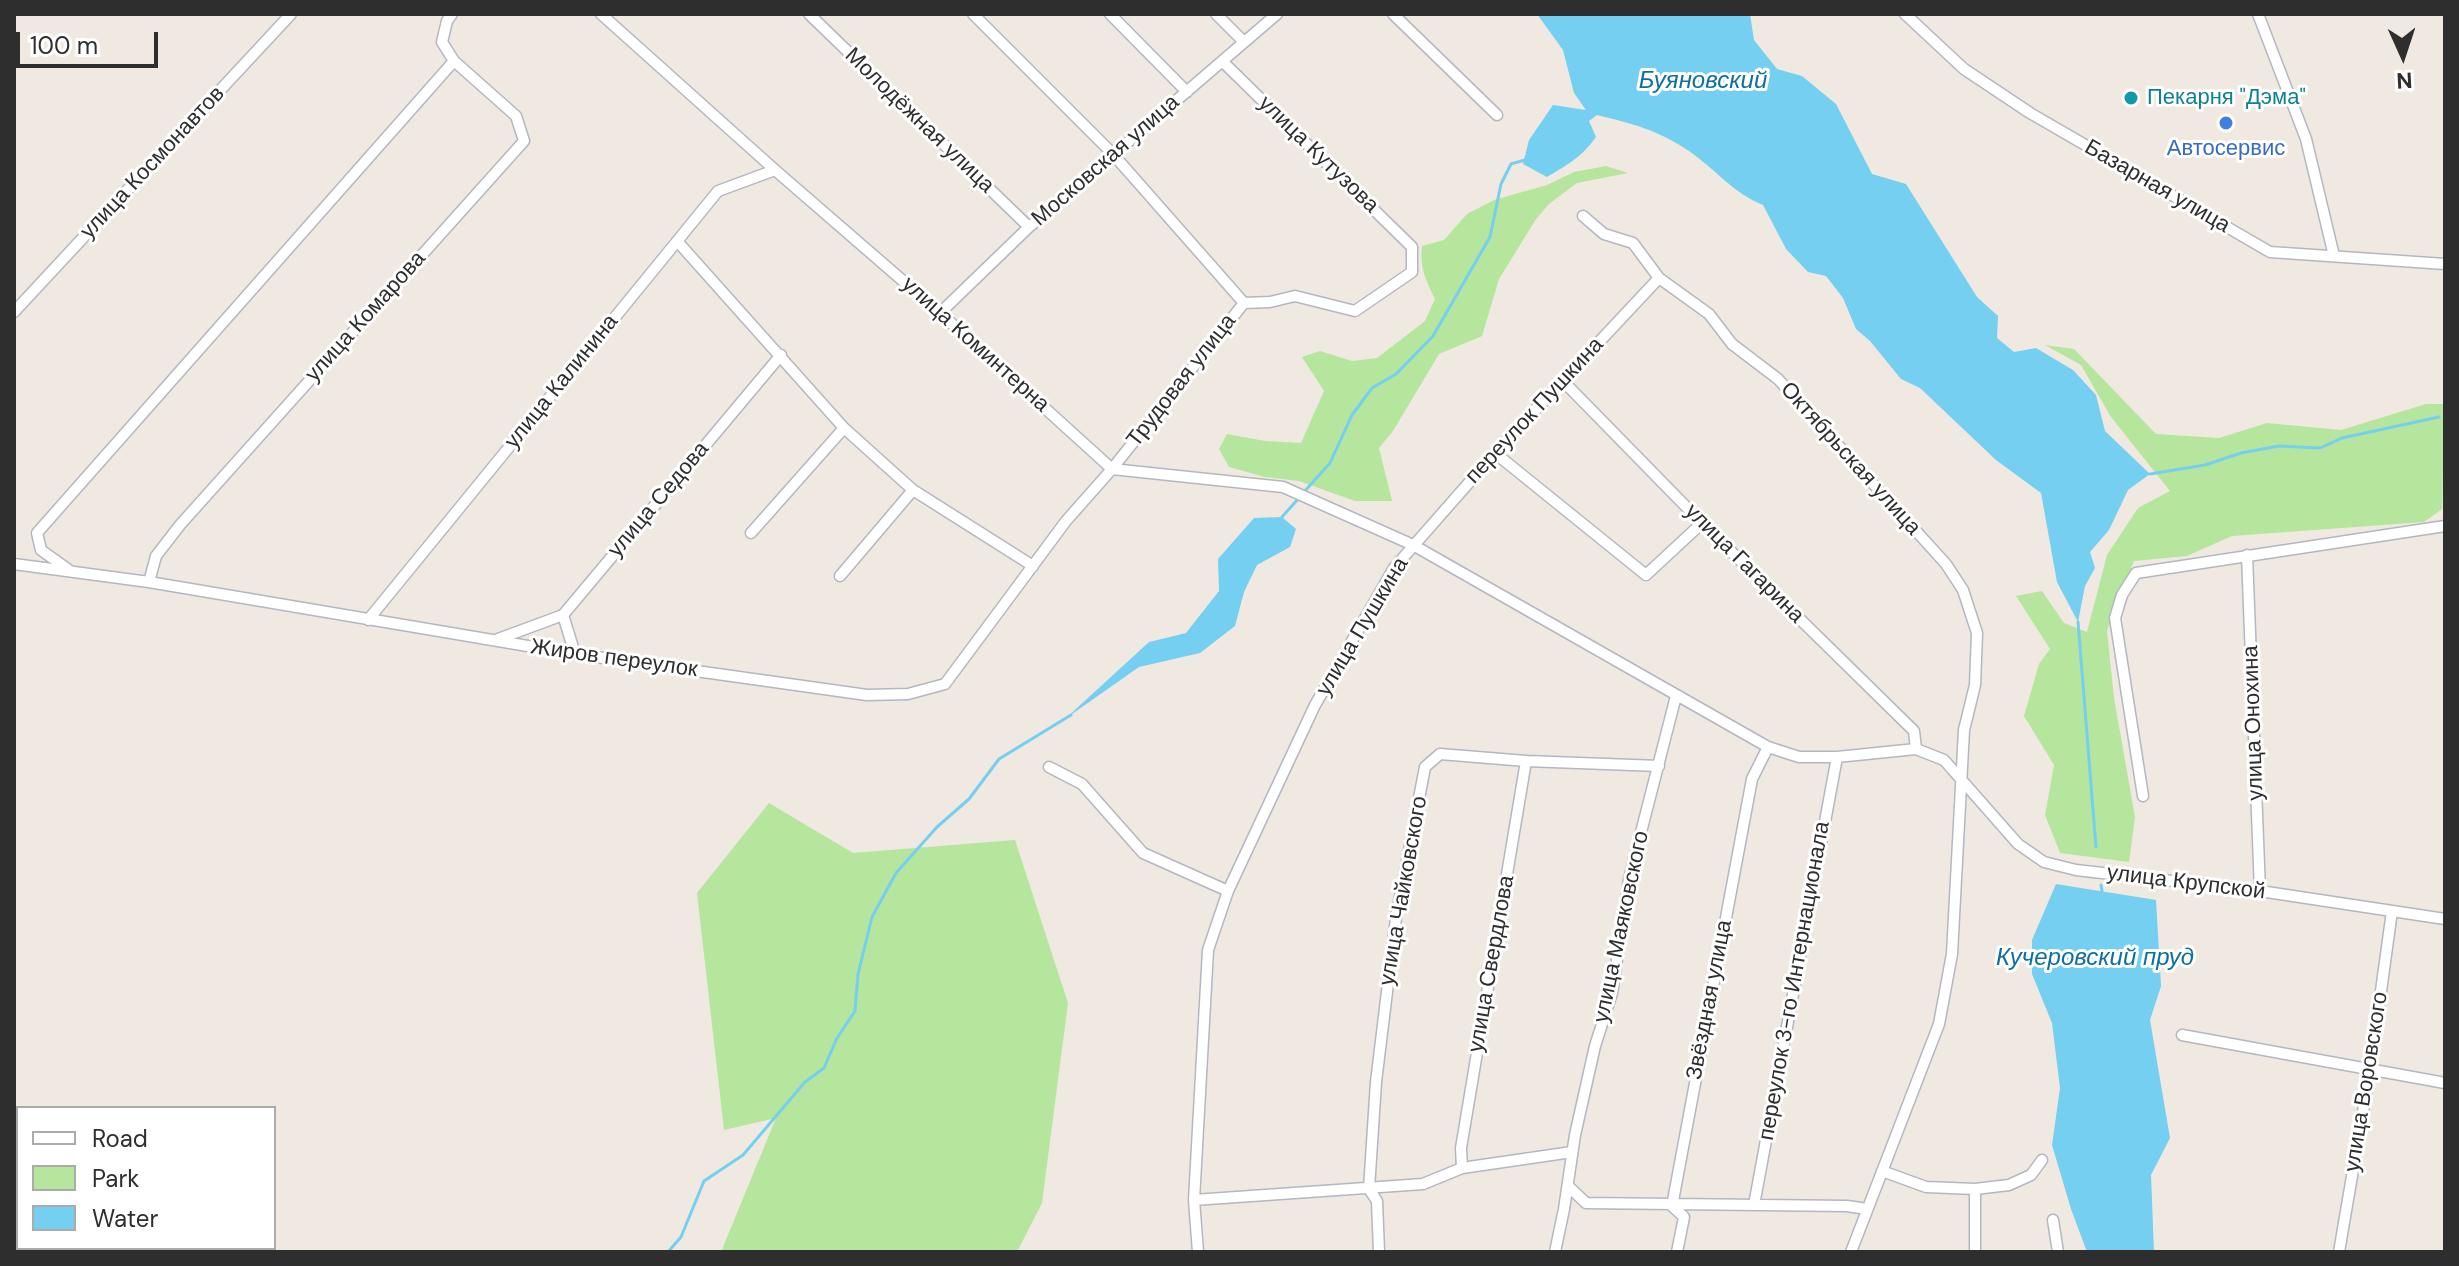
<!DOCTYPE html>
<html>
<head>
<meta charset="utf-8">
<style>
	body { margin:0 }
	#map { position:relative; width:2459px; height:1266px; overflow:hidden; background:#efe9e1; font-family:"DM Sans",sans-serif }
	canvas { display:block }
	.frame { position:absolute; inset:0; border:16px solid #2e2e2e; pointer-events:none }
	.legend { position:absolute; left:16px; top:1106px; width:260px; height:144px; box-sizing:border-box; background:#fff; border:2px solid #ababab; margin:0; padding:10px 14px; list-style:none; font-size:24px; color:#2e2e2e }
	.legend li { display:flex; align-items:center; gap:16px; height:40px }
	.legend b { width:40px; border:2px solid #ababab }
	.north { position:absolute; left:2363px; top:16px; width:80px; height:80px; -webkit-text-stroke:6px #fff; paint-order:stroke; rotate:177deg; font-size:22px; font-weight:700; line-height:32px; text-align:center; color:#2e2e2e }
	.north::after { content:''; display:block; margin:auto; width:28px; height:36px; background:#2e2e2e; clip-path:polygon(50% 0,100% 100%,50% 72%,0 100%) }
	.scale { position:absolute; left:16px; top:32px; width:142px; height:36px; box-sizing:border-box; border:4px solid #2e2e2e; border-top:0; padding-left:10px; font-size:24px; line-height:28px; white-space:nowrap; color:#2e2e2e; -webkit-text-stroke:6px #fff; paint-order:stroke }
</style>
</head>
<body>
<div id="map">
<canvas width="2459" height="1266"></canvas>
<div class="frame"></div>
<ul class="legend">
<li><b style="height:10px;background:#fff"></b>Road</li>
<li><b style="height:22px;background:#b6e59e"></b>Park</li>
<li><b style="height:22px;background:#75cff0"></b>Water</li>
</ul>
<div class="north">N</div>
<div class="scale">100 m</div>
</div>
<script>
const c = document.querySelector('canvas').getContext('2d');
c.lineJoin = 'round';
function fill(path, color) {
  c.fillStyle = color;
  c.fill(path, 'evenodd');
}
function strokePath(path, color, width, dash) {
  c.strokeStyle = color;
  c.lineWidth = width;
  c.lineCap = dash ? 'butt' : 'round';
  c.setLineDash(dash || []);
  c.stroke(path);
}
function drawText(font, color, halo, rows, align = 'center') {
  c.font = font + ' "DM Sans",sans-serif';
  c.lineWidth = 6;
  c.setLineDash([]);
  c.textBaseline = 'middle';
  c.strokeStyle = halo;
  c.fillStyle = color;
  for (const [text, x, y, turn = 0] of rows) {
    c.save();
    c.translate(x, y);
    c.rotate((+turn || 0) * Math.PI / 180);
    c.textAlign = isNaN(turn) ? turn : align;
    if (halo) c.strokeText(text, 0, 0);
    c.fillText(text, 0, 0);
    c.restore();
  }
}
fill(new Path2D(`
	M1606,166l22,7 -51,10 -28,21 -13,15 -37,60 -17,57 -43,18 -46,77 -14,17 13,53h-37l-56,-20 -34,-4 -36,-10 -10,-18 8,-15 38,7 36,2 23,-52 -22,-34 18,-6 32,10 25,-3 48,-37 10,-22c-9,-18 -16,-33 -13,-53l22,-6 23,-26 27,-14 53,-15 27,-13z
	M2045,345l29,4 82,85 63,4 48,-15 74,7 85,-26h19l-3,105 -18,13 -192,14 -45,20 -53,5 -27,70 7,67 21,119 -6,45 -69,-9 -15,-38 9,-50 -30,-49 15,-52 11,-15 -34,-53 26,-5 22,32 23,9 20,-77 31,-47 32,-17 -59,-74 -30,-52z
	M769,803l84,50 162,-13 53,163 -26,200 -25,49h-296l55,-134 -52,12 -27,-237z`), '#b6e59e');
fill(new Path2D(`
	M1537,14h213l4,26 23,29 25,7 34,28 36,70 34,10 71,113 21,19 -1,22 17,14 22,-4 37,22 23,25 9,36 45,43 -22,16 -19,40 -19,22 5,16 -10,18 -7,36 -21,-40 -16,-89 -45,-33 -76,-72 -19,-9 -31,-38 -14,-12 -13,-31 -17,-22 -18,-4 -22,-23 -23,-44c-30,-12 -48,-36 -74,-54 -31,-21 -56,-27 -92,-36l-8,6 7,16c-14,20 -29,28 -49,40l-24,-13 6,-24 24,-35 33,5 -12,-17 -11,-43z
	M1282,517l14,12 -6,18 -33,18 -13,27 -9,34 -35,27 -61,14 -74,52 84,-77 37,-9 33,-42 -1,-32 36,-41z
	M2056,884l100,16 5,86 -11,34 20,118 -19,37 3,77h-67l-16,-43 -19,-64 8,-57 -8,-65 -20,-49v-34z`), '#75cff0');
strokePath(new Path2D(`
	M2150,474l55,-9 36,-12 38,-7 41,2 22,-10 97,-21
	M1303,493l27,-30 22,-48 20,-27 24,-14 37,-38 57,-99 11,-53 10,-20 14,-4
	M1282,517l16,-18
	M2078,622l18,225
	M2101,885l1,6
	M668,1252l13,-15 23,-56 39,-26 62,-73 19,-14 13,-30 18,-27 3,-37 14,-57 24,-44 41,-46 32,-28 30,-40 72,-44`), '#75cff0', 3);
const minor = new Path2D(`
	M601,14l174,156 165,143 172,156 171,18 130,58 355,202 31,10h38l79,-8 28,11 74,84 26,18 32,8 184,21 185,28
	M809,14l220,213
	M973,14l139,139 132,150
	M1110,14l77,78
	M1216,14l28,28
	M1393,14l104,101
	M1905,14l59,55 66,44 240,139 175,12
	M2258,14l48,125 28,117
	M1223,62l189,185v25l-57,39 -60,-15 -25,6 -26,1
	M1583,216l21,18 29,9 26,35 50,36 23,30 46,35 168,185 17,26 14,43 -2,52 -11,45 -12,224 -13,70 -88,228
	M677,241l167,187 69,62 120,76
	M14,312l277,-298
	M940,313l89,-86 248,-213
	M1563,381l139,142 212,208 2,18
	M1495,453l151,122 56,-52
	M751,533l93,-105
	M2247,555l13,336
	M14,564l135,18 426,72 292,41 41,-1 37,-10 121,-163 46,-52 132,-166
	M69,570l-28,-20 -4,-17 417,-472
	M840,576l73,-86
	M149,582l7,-26 24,-31 344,-384 -8,-25 -62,-55 -12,-19 5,-21 5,-7
	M368,620l350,-429 57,-21
	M498,639l65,-24
	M575,654l-12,-39 218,-260
	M1049,767l33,17 61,69 85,38
	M2143,796l-28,-178 7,-23 14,-22 309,-47
	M2182,1035l263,48
	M1462,1168l-1,-20 65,-387
	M1882,1171l44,16 49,2 34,-4 22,-10 11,-15
	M1568,1186l18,17 261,3 20,3
	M1194,1200l229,-16 39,-16 110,-16
	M1754,1205l83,-448
	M2053,1220l5,32
	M1198,1252l-4,-52 14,-250 20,-59 87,-186 79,-137 101,-115 164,-175
	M1379,1252l-2,-51 -8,-12 7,-107 20,-164 29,-151 15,-13 86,7 133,5
	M1555,1252l9,-43 11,-74 20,-89 17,-53 17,-114 47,-183
	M1677,1252l7,-35 -12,-11 80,-427 16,-32
	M1975,1252v-63
	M2339,1252l31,-181 22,-160`);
strokePath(minor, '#b4b7c1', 13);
strokePath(minor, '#fff', 10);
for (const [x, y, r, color] of [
	[2131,98,8,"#0f9aa8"],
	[2226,123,8,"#3f7fe0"]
]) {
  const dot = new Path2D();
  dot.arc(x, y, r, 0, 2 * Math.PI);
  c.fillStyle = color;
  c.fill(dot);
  strokePath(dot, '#fff', 3);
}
drawText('22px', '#0d838f', '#fff', [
	["Пекарня \"Дэма\"",2147,98]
], 'left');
drawText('22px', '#2e2e2e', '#fff', [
	["Молодёжная улица",919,121,44],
	["улица Кутузова",1318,155,44],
	["Московская улица",1106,161,-41],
	["улица Космонавтов",153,163,-47],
	["Базарная улица",2157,187,30],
	["улица Комарова",366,317,-48],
	["улица Коминтерна",975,345,42],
	["Трудовая улица",1182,381,-52],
	["улица Калинина",562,382,-51],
	["переулок Пушкина",1535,411,-47],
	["Октябрьская улица",1850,459,48],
	["улица Седова",659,500,-50],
	["улица Гагарина",1744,564,45],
	["улица Пушкина",1363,627,-59],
	["Жиров переулок",614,659,8],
	["улица Онохина",2254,723,-92],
	["улица Крупской",2186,883,7],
	["улица Чайковского",1404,891,-80],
	["улица Маяковского",1622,927,-78],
	["улица Свердлова",1492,964,-80],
	["переулок 3-го Интернационала",1795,981,-80],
	["Звёздная улица",1710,1000,-79],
	["улица Воровского",2367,1082,-81]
]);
drawText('22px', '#366cbe', '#fff', [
	["Автосервис",2226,149]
]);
drawText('italic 24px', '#0d6fa3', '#fff', [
	["Буяновский",1703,82],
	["Кучеровский пруд",2095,959]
]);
</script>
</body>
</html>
